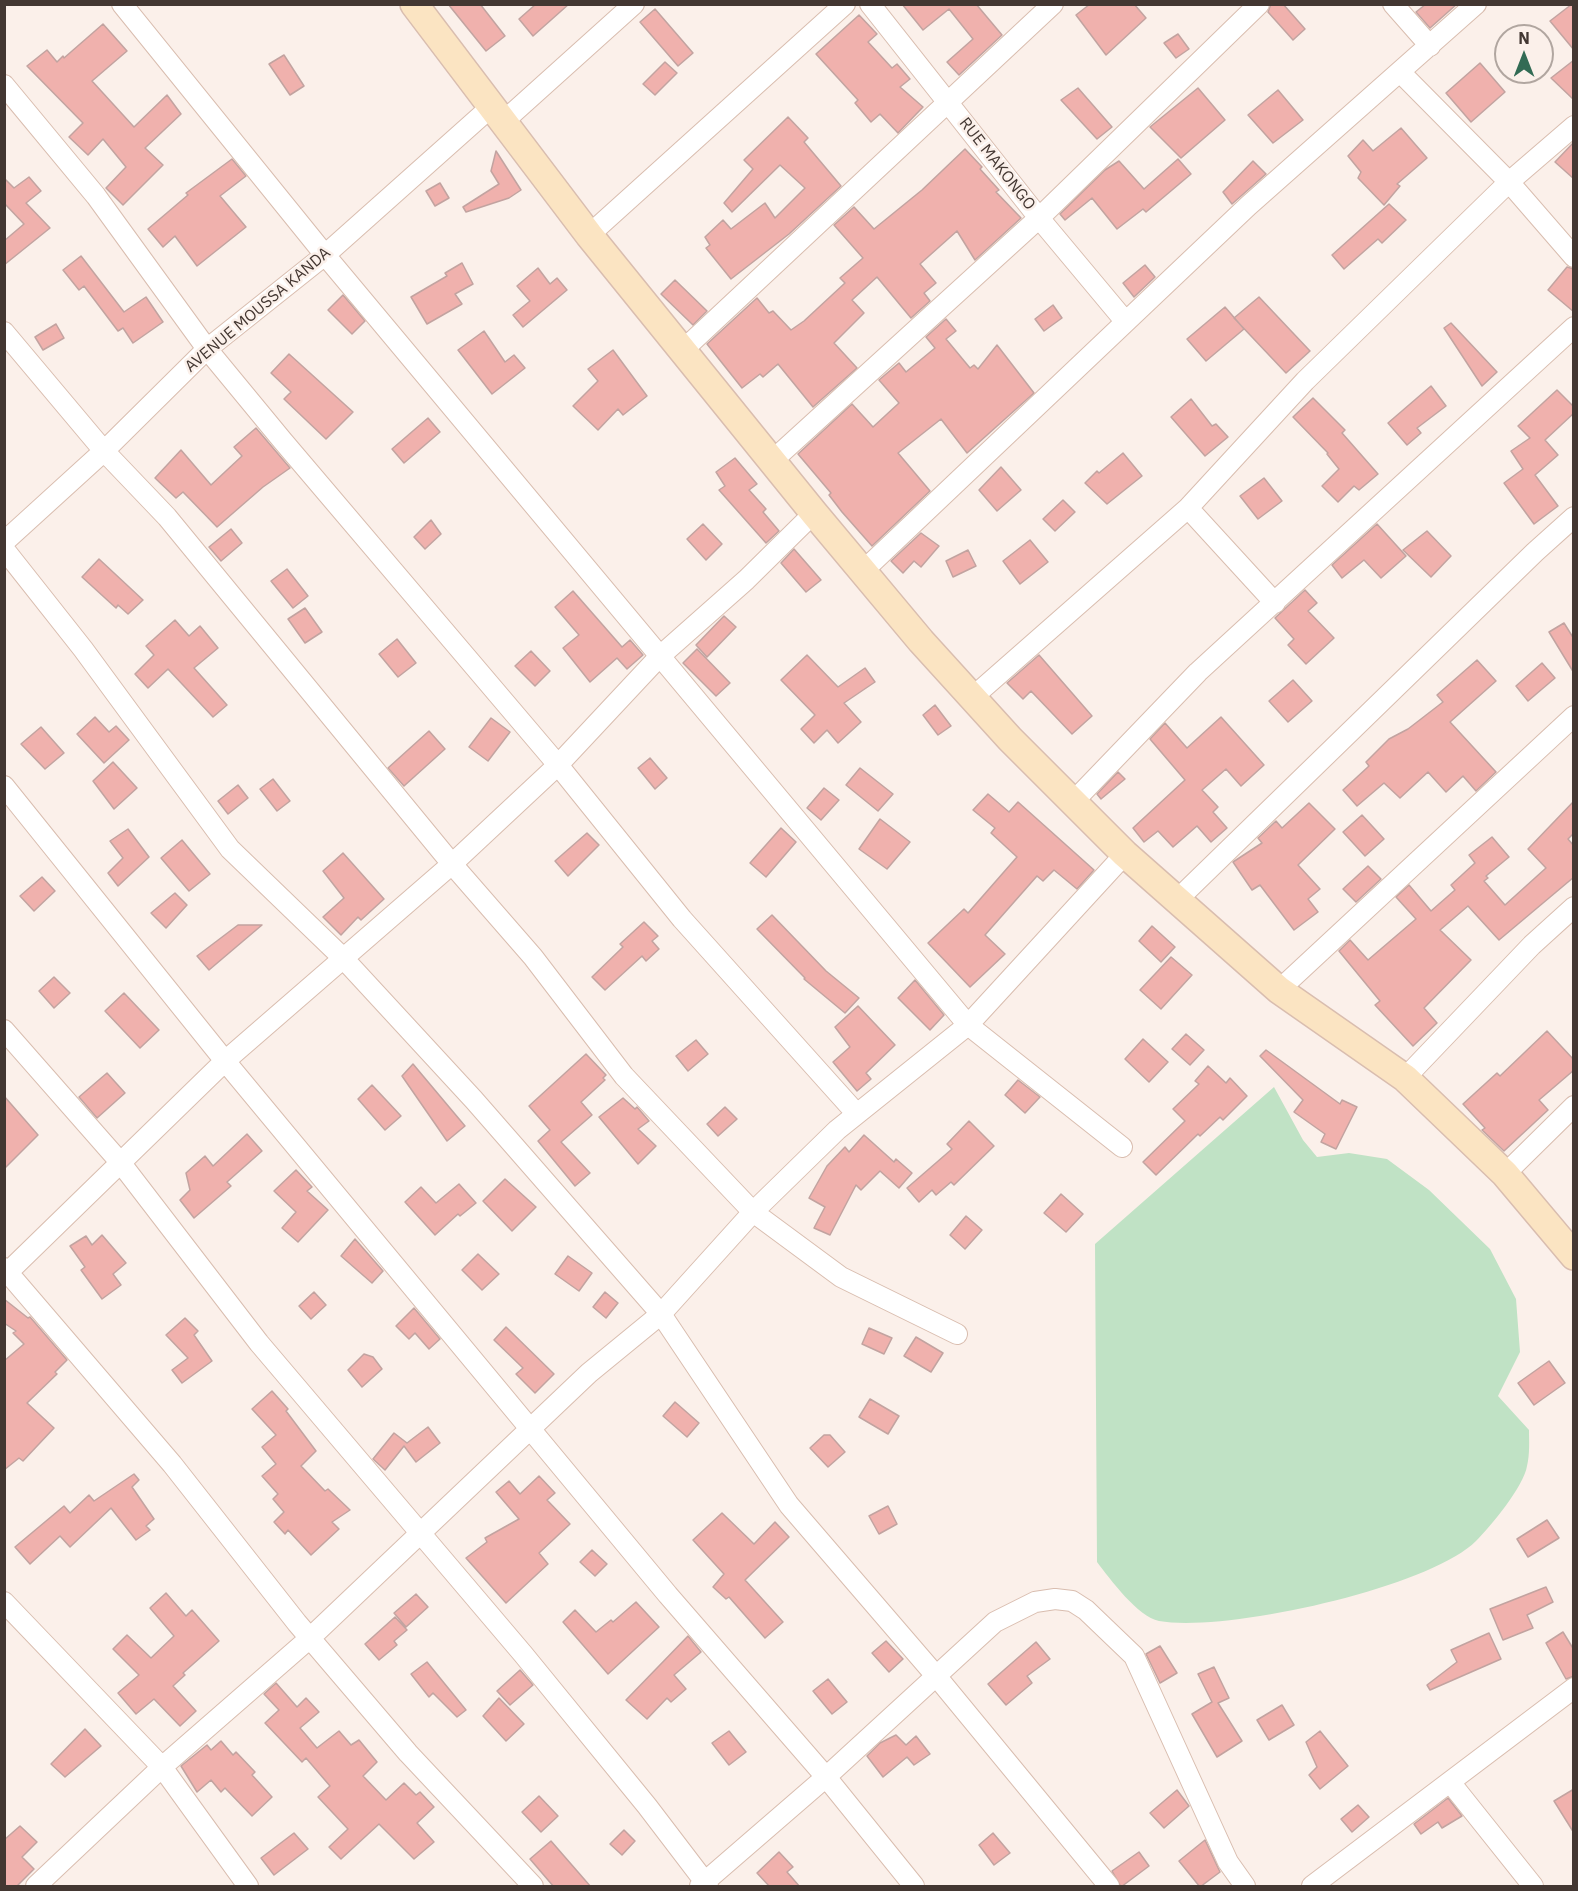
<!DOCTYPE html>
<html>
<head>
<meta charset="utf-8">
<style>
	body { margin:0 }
	#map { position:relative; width:1578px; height:1891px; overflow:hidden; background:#fbf0ea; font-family:"IBM Plex Sans",sans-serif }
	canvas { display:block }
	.frame { position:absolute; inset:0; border:6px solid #433732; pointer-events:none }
	.north { position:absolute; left:1494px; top:24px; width:60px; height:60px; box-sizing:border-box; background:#fbf0ea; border:2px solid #b1a6a0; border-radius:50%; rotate:0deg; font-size:16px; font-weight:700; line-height:24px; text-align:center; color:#433732 }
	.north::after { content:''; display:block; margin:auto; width:21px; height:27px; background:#326b54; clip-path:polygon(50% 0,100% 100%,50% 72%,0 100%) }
</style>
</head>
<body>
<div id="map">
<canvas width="1578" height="1891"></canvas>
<div class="frame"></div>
<div class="north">N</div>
</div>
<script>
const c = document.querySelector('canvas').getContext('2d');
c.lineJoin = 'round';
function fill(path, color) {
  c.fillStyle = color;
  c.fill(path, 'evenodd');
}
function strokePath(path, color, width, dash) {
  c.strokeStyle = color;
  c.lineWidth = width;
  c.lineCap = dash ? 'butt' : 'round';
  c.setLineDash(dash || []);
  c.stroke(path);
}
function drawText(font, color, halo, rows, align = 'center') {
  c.font = font + ' "IBM Plex Sans",sans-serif';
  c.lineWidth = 5;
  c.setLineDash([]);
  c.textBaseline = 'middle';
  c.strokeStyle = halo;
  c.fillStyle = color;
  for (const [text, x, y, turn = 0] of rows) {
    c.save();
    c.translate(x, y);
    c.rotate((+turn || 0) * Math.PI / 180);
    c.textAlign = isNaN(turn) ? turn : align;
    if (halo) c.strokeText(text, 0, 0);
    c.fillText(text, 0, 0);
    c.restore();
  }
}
fill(new Path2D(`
	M1274,1087l29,53 14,17 32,-4 38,6 42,31 61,59 26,50 4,53 -22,44 31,34c0,11 1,24 -2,36 -3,20 -36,60 -51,75 -47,47 -251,92 -317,80 -21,-4 -49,-42 -62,-59l-2,-318z`), '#c0e2c5');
const building = new Path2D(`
	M448,4h32l25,32 -19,15z
	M536,4h33l-36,32 -14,-17z
	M902,4h74l26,31 -43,40 -12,-13 26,-23 -24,-30 -26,21z
	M1090,4h44l12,14 -40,37 -30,-40z
	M1271,4h12l22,25 -12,11 -25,-28z
	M1426,4h31l-27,24 -14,-16z
	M1572,4h2v46l-24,-29z
	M655,9l38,44 -15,13 -38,-44z
	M859,15l18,19 -9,8 24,26 5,-4 13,15 -10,8 23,20 -25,26 -18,-19 -9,8 -16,-19 3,-3 -42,-46z
	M103,24l24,27 -35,30 42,46 33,-32 14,19 -36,34 18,17 -40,40 -17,-17 20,-21 -23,-28 -15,16 -19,-18 14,-14 -56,-57 20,-16 10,12 6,-6 1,2z
	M1178,34l11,15 -13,9 -12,-15z
	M284,55l20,31 -14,9 -21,-31z
	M1574,60v40l-23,-22z
	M665,62l12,11 -22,22 -12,-11z
	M1480,63l25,29 -34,30 -25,-29z
	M1078,88l34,39 -15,12 -36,-39z
	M1198,88l27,32 -44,38 -31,-31z
	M1278,90l25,30 -30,23 -25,-28z
	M788,117l20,21 -4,4 37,44 -52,48 -58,45 -25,-31 4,-3 -5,-8 18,-17 8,9 34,-26 10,15 30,-30 -25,-23 -48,47 -8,-9 29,-34 -9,-9z
	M1401,128l26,30 -30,26 3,2 -16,19 -26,-27 3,-6 -13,-16 15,-16 10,11z
	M1574,142v37l-19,-17z
	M965,149l17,18 -2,2 19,21 -3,2 25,26 -46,42 -18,-29 -37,33 16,19 -12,10 6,8 -19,17 -34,-41 -25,23 12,13 -30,30 23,25 -44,39 -35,-43 -15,13 -3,-3 -18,14 -35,-44 50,-46 12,15 4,-2 18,19 13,-9 41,-38 -5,-5 23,-20 -29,-33 20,-18 20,22 48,-39z
	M496,151l25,39 -12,8 -43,14 -3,-5 36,-23 -8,-13z
	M232,159l14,17 -26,20 26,31 -49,39 -22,-30 -12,11 -15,-18 40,-34 -2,-2z
	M1178,159l13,15 -45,38 -3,-3 -26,20 -25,-31 -27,22 -5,-6 45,-44 14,-9 25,28z
	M1253,161l13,13 -34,30 -9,-12z
	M29,177l12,14 -15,12 24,25 -46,37v-24l20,-17 -20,-21v-25l10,10z
	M440,183l9,15 -14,8 -9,-15z
	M1389,204l17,16 -24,23 -4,-4 -34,30 -12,-14z
	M81,256l43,56 22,-15 17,25 -30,21 -10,-15 -5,3 -34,-45 -5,4 -16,-20z
	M462,263l11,21 -18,10 7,10 -35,20 -16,-27 36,-21 -2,-3z
	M1145,265l10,12 -21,20 -11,-14z
	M1567,267l7,2v43l-26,-22z
	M538,268l12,16 7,-6 10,12 -44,37 -10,-12 17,-14 -13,-15z
	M675,280l32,31 -14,14 -32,-31z
	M343,295l22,26 -13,13 -24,-24z
	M1259,297l51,54 -24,22 -52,-55z
	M1053,305l9,13 -18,13 -9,-12z
	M1225,307l19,22 -38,32 -19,-22z
	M946,319l10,12 -10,8 24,29 4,-3 4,4 19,-24 37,48 -67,60 -26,-34 -43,34 32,38 -58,55 -30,-34 -13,-17 2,-2 -33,-39 54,-50 21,23 26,-24 -20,-23 20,-17 7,9 29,-24 -9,-11z
	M1451,323l46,49 -15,14 -38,-58z
	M56,324l8,14 -21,12 -8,-13z
	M484,331l21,31 9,-7 11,13 -33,26 -34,-44z
	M613,350l34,46 -24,19 -5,-6 -20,21 -25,-24 25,-25 -10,-12z
	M289,354l64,58 -27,27 -42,-40 7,-7 -20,-19z
	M1431,386l15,20 -29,22 4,5 -14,12 -19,-22z
	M1557,390l17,17v6l-29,27 13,15 -23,20 23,31 -24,18 -30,-41 19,-14 -12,-18 19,-13 -12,-12z
	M1313,398l32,32 -3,3 36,41 -19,16 -5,-4 -16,16 -16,-16 17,-17 -12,-15 1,-1 -35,-36z
	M1191,399l21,27 4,-2 12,13 -23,19 -34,-39z
	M428,418l12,14 -36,31 -12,-14z
	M256,428l34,40 -27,19 -46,40 -34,-35 -7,6 -21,-20 26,-28 30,35 31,-29 -8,-9z
	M1123,453l19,23 -35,28 -22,-21 12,-12 2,2z
	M735,458l22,26 -8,6 17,19 -3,3 16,19 -13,12 -47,-53 6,-4 -9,-14z
	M1001,467l20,23 -24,21 -18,-21z
	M1264,478l18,23 -24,18 -18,-23z
	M1063,500l12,12 -20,19 -12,-12z
	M431,520l10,14 -16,15 -11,-12z
	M703,524l19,20 -16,16 -19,-21z
	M1377,524l29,32 -25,22 -17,-18 -22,18 -10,-13z
	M231,529l11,14 -21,18 -12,-14z
	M1427,531l24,25 -20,21 -28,-27z
	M921,533l18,13 -18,21 -7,-6 -11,12 -12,-12z
	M1030,540l18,22 -28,22 -17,-23z
	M794,549l27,31 -15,12 -25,-29z
	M968,550l8,16 -23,11 -7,-16z
	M99,559l44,41 -15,14 -10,-9 -2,3 -34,-31z
	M287,569l21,27 -15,12 -22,-27z
	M1305,590l12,13 -9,8 26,27 -28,26 -18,-19 6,-6 -19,-21z
	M573,591l49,56 8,-7 13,15 -16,14 -10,-11 -27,24 -27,-34 16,-13 -24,-28z
	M305,608l17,24 -17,11 -17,-24z
	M724,616l12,11 -29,30 -11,-12z
	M175,620l14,16 11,-10 18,22 -24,20 33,37 -14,12 -45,-48 -20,19 -13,-14 19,-19 -8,-9z
	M1564,623l10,16v34l-25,-41z
	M397,639l19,24 -18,14 -19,-23z
	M697,649l33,34 -14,13 -33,-33z
	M531,651l19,20 -15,15 -20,-20z
	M807,655l31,32 27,-19 10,14 -31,21 17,19 -23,21 -11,-13 -13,13 -13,-14 14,-14 -34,-35z
	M1039,655l53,61 -20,18 -41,-43 -8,8 -16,-16z
	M1477,660l19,21 -46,41 46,50 -20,19 -13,-15 -17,16 -18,-20 -28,26 -16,-15 -27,23 -14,-16 26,-24 -3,-4 23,-23 19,-10 35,-27 -6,-7z
	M1542,663l13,15 -27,23 -12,-15z
	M1293,680l19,21 -24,21 -19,-21z
	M935,705l16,21 -13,9 -15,-20z
	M95,717l14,15 7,-6 13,14 -25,23 -27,-29z
	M1221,717l43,48 -23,21 -15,-17 -24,21 16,17 -5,5 14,16 -16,14 -14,-16 -24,21 -15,-16 -14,11 -11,-14 52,-48 -35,-41 15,-16 22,25z
	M491,718l19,14 -22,29 -19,-14z
	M41,727l23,26 -19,16 -24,-25z
	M429,731l16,18 -41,37 -16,-18z
	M650,758l17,20 -12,11 -17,-21z
	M113,762l24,26 -23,21 -21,-28z
	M860,768l33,26 -15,17 -32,-26z
	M1118,772l7,7 -24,20 -4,-5z
	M273,779l17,22 -13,10 -17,-22z
	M238,785l10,13 -20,16 -10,-13z
	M824,788l15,12 -18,20 -14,-12z
	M988,794l21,18 9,-10 76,68 -17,19 -23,-19 -11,11 -6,-5 -52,59 20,19 -35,33 -42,-44 36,-34 4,4 49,-56 -26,-24 4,-5 -22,-18z
	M1574,801v32l-6,6 6,7v31l-75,63 -31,-34 -28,24 31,30 -47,48 13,15 -24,23 -38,-41 5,-4 -41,-50 11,-11 18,20 48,-41 -20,-22 13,-12 22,26 24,-21 -4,-5 24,-22 -6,-8 23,-18 17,20 -23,19 2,2 -4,3 21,24 41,-37 -18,-19z
	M1309,803l26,26 -37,36 22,24 -12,10 10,13 -24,18 -34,-45 -8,5 -19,-28 29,-19 -4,-5 18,-17 6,7z
	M1362,815l22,24 -19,17 -22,-24z
	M880,819l30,23 -23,27 -28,-20z
	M781,828l15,14 -30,35 -16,-14z
	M128,829l21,28 -31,29 -10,-13 15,-15 -13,-17z
	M587,833l12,12 -31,31 -13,-15z
	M182,840l28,34 -21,17 -28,-33z
	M343,853l41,46 -23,21 -3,-3 -17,18 -18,-18 21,-19 -21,-27z
	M1368,866l13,13 -25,23 -13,-13z
	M42,877l13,14 -21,20 -14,-15z
	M175,893l12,12 -21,23 -15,-15z
	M772,915l54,56 33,27 -14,15 -41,-34 1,-1 -48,-49z
	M644,922l14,14 -6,5 7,8 -13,12 -4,-5 -37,34 -13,-13 31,-30 -3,-3z
	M238,925h24l-53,45 -12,-14z
	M1152,926l23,21 -14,15 -22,-21z
	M1171,957l21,18 -31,34 -21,-19z
	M54,977l16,16 -16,15 -15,-17z
	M915,980l29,35 -14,15 -32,-32z
	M124,993l35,37 -19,18 -35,-37z
	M858,1006l37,39 -29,28 5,6 -14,12 -24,-29 17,-15 -15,-20z
	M1547,1031l27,29v10l-35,30 9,10 -44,41 -22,-21 3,-2 -22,-24 34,-31 3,3z
	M1186,1034l18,16 -14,15 -18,-16z
	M1143,1039l25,23 -19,20 -24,-23z
	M696,1040l12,14 -20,17 -12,-15z
	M1266,1050l74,54 2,-4 15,7 -21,42 -15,-7 4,-8 -31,-22 9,-12 -43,-44z
	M586,1054l20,21 -3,3 2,2 -24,22 11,13 -31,27 29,31 -15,13 -37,-45 12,-11 -21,-24z
	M413,1064l52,62 -18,15 -45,-65z
	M1208,1066l18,17 4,-5 17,18 -24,24 -3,-3 -20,19 -2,-2 -42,41 -13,-13 42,-41 -12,-12 26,-25 -4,-3z
	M107,1073l18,20 -28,25 -18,-21z
	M1018,1080l22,17 -15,16 -20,-18z
	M372,1085l29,31 -16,14 -27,-31z
	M4,1096l34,39 -34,34z
	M623,1098l12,11 2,-2 12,14 -11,8 18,17 -18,18 -39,-47z
	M725,1107l12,12 -19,17 -11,-12z
	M969,1121l25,25 -40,39 -3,-3 -15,13 -4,-5 -13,12 -12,-14 45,-39 -5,-5z
	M247,1134l15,17 -35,31 4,4 -37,32 -14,-18 10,-10 -4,-17 19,-17 8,10z
	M864,1135l30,27 2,-3 16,14 -13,15 -19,-17 -19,19 -5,-5 -26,50 -16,-7 11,-21 -16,-9 18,-32 18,-19 4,5z
	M296,1170l16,17 -5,4 21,19 -30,32 -16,-14 14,-16 -22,-21z
	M505,1179l31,28 -24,24 -29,-30z
	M459,1184l17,19 -16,13 -2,-2 -23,21 -30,-33 16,-15 15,16z
	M1061,1194l22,20 -17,18 -22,-19z
	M966,1216l16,14 -17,19 -15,-14z
	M102,1235l24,28 -13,11 8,11 -19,14 -21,-29 4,-3 -15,-21 16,-10 6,9z
	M355,1239l28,32 -11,12 -31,-27z
	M478,1254l21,20 -17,16 -20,-20z
	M568,1256l24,17 -13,18 -24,-17z
	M314,1292l12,13 -15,14 -12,-13z
	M605,1292l13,11 -12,15 -13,-11z
	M4,1299l24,19 2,-1 37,43 -12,12 2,2 -30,29 27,25 -31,33 -4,-3 -15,12v-109l20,-17 -11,-11 3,-2 -12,-8z
	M414,1308l26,31 -11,10 -14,-16 -6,6 -13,-13z
	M185,1318l13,13 -4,4 18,26 -30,22 -10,-13 16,-12 -22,-23z
	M506,1327l48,47 -19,19 -19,-19 7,-6 -29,-28z
	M869,1328l23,10 -8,16 -22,-10z
	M916,1337l27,16 -12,19 -27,-16z
	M364,1354l9,3 9,12 -20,18 -14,-17z
	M1549,1361l16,22 -31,22 -16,-22z
	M272,1391l16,18 -2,2 30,40 -15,15 24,25 3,-2 22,21 -18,12 7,7 -28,26 -23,-25 -3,4 -11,-12 10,-10 -11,-13 5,-5 -16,-18 14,-12 -14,-17 14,-12 -24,-26z
	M870,1399l29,17 -11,18 -29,-17z
	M675,1402l24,21 -12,14 -24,-21z
	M428,1427l12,16 -24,19 -12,-16 -19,24 -12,-11 21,-26 13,10z
	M824,1435h6l15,17 -17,15 -18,-19z
	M134,1474l5,6 -7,7 22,32 -8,7 4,4 -14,10 -25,-32 -41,39 -10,-11 -30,28 -15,-17 49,-41 6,7 19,-18 5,6z
	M539,1476l16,17 -8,7 23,24 -31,29 9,11 -42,39 -40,-45 21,-16 -2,-4 34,-19 -23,-27 13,-11 11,13z
	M888,1506l9,18 -18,10 -10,-18z
	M722,1513l32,31 21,-22 14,15 -44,43 38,42 -18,16 -36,-41 -3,2 -13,-12 11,-13 -31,-34z
	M1547,1520l12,18 -31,19 -11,-18z
	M592,1550l15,14 -12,12 -15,-14z
	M1546,1587l7,15 -26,13 6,13 -30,12 -13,-31z
	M166,1593l20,23 6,-6 27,31 -36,32 2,2 -12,11 23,25 -16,15 -26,-27 -18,15 -18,-21 21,-18 -26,-26 14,-14 24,23 23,-22 -24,-28z
	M416,1594l12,13 -22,20 -12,-14z
	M636,1602l23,25 -51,47 -45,-52 12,-12 21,22 15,-12 2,2z
	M395,1617l12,13 -13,11 3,4 -18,15 -14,-16z
	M1563,1632l11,18v26l-8,3 -20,-36z
	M1489,1633l12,26 -71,31 -3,-5 30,-23 -6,-12z
	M688,1636l13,16 -27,23 12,14 -15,13 -4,-4 -20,21 -21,-19z
	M886,1641l17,18 -14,13 -17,-19z
	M1036,1642l14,17 -23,17 5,7 -26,22 -18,-21z
	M1160,1646l17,27 -17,10 -14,-29z
	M427,1662l39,48 -9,7 -24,-24 -4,4 -18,-23z
	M1214,1667l15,31 -11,5 24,38 -25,16 -25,-43 20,-12 -14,-28z
	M520,1670l13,15 -23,20 -13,-14z
	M828,1679l19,23 -15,12 -19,-23z
	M276,1683l21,24 9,-9 13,14 -19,16 17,20 22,-17 12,14 8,-5 18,22 -14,14 23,24 18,-17 12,12 4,-3 14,15 -17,16 17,19 -20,17 -35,-35 -38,35 -12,-12 19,-18 -30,-32 12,-11 -24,-28 -4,4 -37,-39 14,-13 -15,-16z
	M499,1698l25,26 -18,17 -23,-25z
	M1282,1705l12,20 -25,15 -12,-20z
	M85,1729l16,17 -36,31 -14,-13z
	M729,1731l17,21 -17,13 -17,-22z
	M1320,1731l28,35 -28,23 -11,-14 8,-8 -11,-25z
	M896,1735l10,10 10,-9 14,18 -16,11 -7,-8 -24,20 -16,-21 13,-13z
	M221,1741l12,14 3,-3 19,20 -3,3 20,22 -20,19 -27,-28 -4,4 -10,-12 -14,12 -16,-26 26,-21 4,5z
	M1574,1789v44l-20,-32z
	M1177,1790l12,16 -25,22 -14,-15z
	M539,1796l19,20 -17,16 -19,-20z
	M1448,1798l14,18 -20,12 -4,-6 -17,12 -7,-10z
	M1358,1805l11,12 -17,15 -11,-13z
	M20,1826l17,16 -15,15 12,12 -18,18h-12v-47z
	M624,1830l11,11 -13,14 -12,-11z
	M294,1833l14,16 -34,26 -13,-17z
	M993,1833l17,20 -16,12 -15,-20z
	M1205,1840l15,32 -20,15 -21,-26z
	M551,1841l40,46h-37l-24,-28z
	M779,1852l14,15 -6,5 13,15h-30l-13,-14z
	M1139,1852l10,14 -28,21 -9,-16z`);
fill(building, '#f0b1ad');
strokePath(building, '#c2a3a0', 1.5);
const street = new Path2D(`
	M122,4l203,251 643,770 154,122
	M870,4l169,214 86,103
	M1393,4l37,42
	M1400,72l109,110 65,75
	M4,85l92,111 111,153 75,91 276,325 124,154 174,194
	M504,121l130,-117
	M589,235l256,-231
	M4,332l100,119 63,66 285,347 81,93 91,119 129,136 88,65 116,57
	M683,350l370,-346
	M772,461l267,-243 220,-214
	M1188,508l87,95
	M4,542l100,-91 103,-102 118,-94 166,-148
	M4,549l79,100 147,200 113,109 131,142 187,214 128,191 148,172 172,209
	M862,572l386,-366 228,-202
	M974,696l214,-188 117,-127 204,-199 65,-56
	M4,786l221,275 443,534 158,182 88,109
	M1072,803l126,-131 376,-345
	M1178,899l357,-347 39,-35
	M1279,990l295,-274
	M4,1030l116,132 139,181 264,311 124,152 61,80
	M1405,1078l127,-133 42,-38
	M1505,1174l69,-68
	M4,1268l168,196 125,159 111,130 125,133
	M4,1276l221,-215 227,-197 106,-99 101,-108 87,-77 68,-67
	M4,1602l158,165 86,119
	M1450,1782l83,104
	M36,1886l126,-119 148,-129 279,-265 72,-59 92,-102 84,-82 131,-105 157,-171
	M700,1886l126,-109 169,-155 40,-20 20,-3 17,2 14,9 48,46 94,206 17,24
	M1312,1886l262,-198`);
const secondary = new Path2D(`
	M414,4l175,231 225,278 107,128 89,98 115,115 154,136 126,88 100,96 69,82`);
strokePath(street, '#d9bdaf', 22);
strokePath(secondary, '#d9bdaf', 30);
strokePath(street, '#fff', 20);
strokePath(secondary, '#fbe4c2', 27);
drawText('16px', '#433732', '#fbf0ea', [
	["RUE MAKONGO",997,164,52],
	["AVENUE MOUSSA KANDA",258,310,-40]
]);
</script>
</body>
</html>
